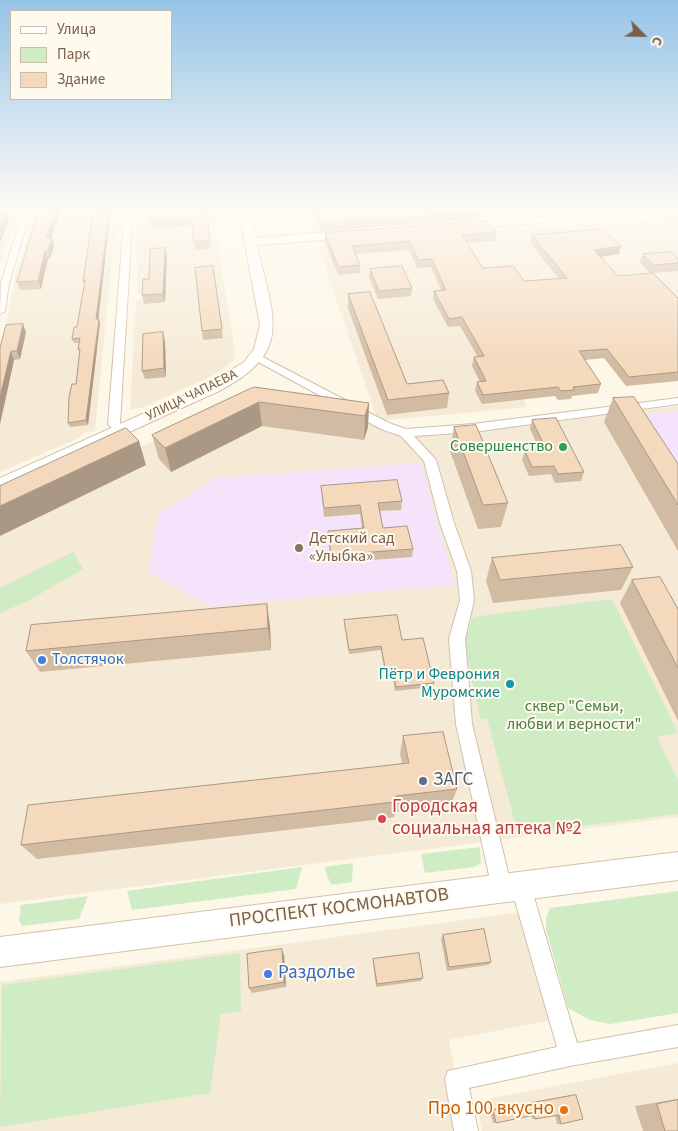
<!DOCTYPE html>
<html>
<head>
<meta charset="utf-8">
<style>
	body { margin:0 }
	#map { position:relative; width:678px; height:1131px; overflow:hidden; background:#fdf7e7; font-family:"Source Sans 3",sans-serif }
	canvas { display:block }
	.legend { position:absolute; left:10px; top:10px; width:162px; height:90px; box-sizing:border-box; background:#fffaee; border:1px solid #c9bcac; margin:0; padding:6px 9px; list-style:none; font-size:15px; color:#795f4a }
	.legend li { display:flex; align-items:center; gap:10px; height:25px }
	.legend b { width:25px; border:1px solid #c9bcac }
	.north { position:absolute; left:618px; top:10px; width:50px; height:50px; -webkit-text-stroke:4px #fffaee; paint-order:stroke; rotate:113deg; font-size:14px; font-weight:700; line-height:20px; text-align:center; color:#795f4a }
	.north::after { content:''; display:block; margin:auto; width:18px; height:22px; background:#795f4a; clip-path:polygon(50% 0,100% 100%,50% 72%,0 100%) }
</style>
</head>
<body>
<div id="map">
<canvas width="678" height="1131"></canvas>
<ul class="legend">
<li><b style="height:6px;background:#fff"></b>Улица</li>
<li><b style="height:14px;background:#d0ecc4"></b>Парк</li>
<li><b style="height:14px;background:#f4d9bd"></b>Здание</li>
</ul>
<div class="north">С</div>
</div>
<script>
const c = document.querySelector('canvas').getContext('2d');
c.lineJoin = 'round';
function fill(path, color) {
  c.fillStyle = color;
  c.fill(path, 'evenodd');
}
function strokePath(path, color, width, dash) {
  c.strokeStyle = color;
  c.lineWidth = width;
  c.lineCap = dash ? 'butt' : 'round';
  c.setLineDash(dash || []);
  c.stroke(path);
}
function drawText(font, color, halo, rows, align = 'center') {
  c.font = font + ' "Source Sans 3",sans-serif';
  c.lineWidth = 4;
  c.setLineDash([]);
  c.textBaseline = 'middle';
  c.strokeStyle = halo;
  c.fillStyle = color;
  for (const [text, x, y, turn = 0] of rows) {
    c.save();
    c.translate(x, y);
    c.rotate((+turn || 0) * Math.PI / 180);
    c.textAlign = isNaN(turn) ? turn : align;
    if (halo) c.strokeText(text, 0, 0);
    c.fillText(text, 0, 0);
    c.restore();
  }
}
fill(new Path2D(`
	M39,207h78l-22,224 -12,2 -4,5 -79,34v-118l18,-89z
	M140,207h72l23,146 -2,8 -19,14 -70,32 -14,3 6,-110 8,-1v-7h-7v-48z
	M304,207h246l4,4 -242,18z
	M19,208l-19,58v-57z
	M678,217v100l-217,-24 66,114 -149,14 -60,-175z
	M242,400l123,18 59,18 254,-30v411l-678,87v-392z
	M523,912l28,108 -102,20 17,91h-466v-149z
	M678,1063v68h-196l-6,-30z`), '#f5ead5');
fill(new Path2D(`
	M678,411v69l-43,-64z
	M421,463l34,122 -244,21 -63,-34 11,-59 57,-35z`), '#f4e3fa');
fill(new Path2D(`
	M73,552l10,17 -55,32 -28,12v-25z
	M612,599l66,134 -21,4 21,42v35l-160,20 -31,-115 -7,-1 -16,-76 9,-25z
	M480,847l1,16 -7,4 -49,6 -4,-19z
	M353,863l-1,19 -21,3 -7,-18z
	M302,867l-6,22 -164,21 -5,-19z
	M678,891v122l-68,11 -20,-4 -22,-12 -22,-79v-11l4,-10z
	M88,896l-9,23 -57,7 -3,-6 2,-15z
	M240,953l1,58 -20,3 -11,79 -210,34 2,-142z`), '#d0ecc4');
const street = new Path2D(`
	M24,207h8l-23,76 -4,28 -5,3 1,-31z
	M125,207h8l-13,216 6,7 -6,4 -4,-1 -8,-9z
	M556,207h8l9,10 -7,2z
	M257,354l132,69 17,6 67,-5 205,-26v6l-205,28 -59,4 22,24 18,63 17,48 3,29 -9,39 7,85 40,165 -3,7 -7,3 -7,-3 -3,-7 -36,-165 -7,-85 11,-39 -3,-29 -17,-48 -16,-62 -23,-25 -20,-7 -128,-70 -1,-2z
	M521,877l7,3 3,7 46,156 101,-18v22l-108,19 -101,22 9,43h-24l-9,-52 3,-8 109,-24 -46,-160 3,-7z`);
const secondary = new Path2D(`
	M238,207h12l6,31 95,-8 6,4 -6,4 -94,7c15,71 39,106 -38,146l-219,100v-13l207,-93 37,-23 10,-13 6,-24z
	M661,207h17v5l-216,17 -6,-3 6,-3z
	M678,852v28l-678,87v-30z`);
strokePath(street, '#d0c0ac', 2);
strokePath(secondary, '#d3c1a9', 2);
fill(street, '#fff');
fill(secondary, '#fff');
fill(new Path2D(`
	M206,207l5,41 -16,2 -3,-25 -40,4 -2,-8z
	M313,207h183l-1,5 -15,1 -1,6 -158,12z
	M523,207h23v1l-21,2z
	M60,210l-9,28 3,8 -4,13h-2l-7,30 -21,1 -3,-8z
	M109,212l1,4 -12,103 2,4 -12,102 -18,2 -2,-4 8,-39 4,-31 -2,-4 1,-6h-5l-2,-4 5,-12 7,-43 -1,-3z
	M496,232l-1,9 -28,2 16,25 41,13 35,-2 -29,-36 2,-8 87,19 -18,3 17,19 60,22v83l-52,5 -22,-28 -19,2 16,24 -3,9 -26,3 -1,3 -13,1 -3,-4 -73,8 -7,-13 2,-9h3l-8,-16 2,-9h4l-18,-31 -12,1 -15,-28 1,-8 7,-1 -10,-23 -14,1 -8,-18 -53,4 4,11v8l-22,2 -13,-33v-9z
	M643,254l35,5v12l-28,2 -10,-11z
	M167,256l-2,46 -21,2 -2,-9 7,-16z
	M213,266l10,72 -20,2 -1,-9z
	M370,269l42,19 -1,8 -33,3 -9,-22z
	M348,294l59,90 42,9 -2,15 -60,7 -39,-107z
	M26,332l-6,27 -6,1 -14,64v-77z
	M165,341l1,36 -21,2 -3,-8z
	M254,387l115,16 -1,24 -4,13 -102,-14 -91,46 -12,-13 -7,-24z
	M613,398l65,66v87l-74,-129z
	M532,420l52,52 -3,9 -26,2 -4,-9 -22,2 -7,-16 3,-9 15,-1 -10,-21z
	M454,427l54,76 -7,24 -23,2 -28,-78z
	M321,486l81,15 -1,9 -21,1 3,17 30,21 -1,8 -80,6 -4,-24v-8l34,-3 -2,-14 -36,3z
	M492,558l141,9 -12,23 -128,13 -7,-22z
	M632,580l46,29v112l-58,-118z
	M344,620l58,20 32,43 -1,4 -38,4 -3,-20 -7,1 -4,-22 -32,4z
	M270,626l1,24 -231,22 -14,-21z
	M403,736l54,53 -6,16 -56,7 -1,5 -12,2 -345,40 -16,-14 381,-82 -2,-9z
	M443,935l48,27 -3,3 -41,6 -6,-32z
	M284,955l2,32 -34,6 -3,-5z
	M373,959l50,19 -2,3 -45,6 -3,-24z
	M576,1095l-15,29h-4l-2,-9 -23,4 -1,-4 -38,8 -3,-13z
	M678,1099v32h-35l-8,-25z`), '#d2bba3');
fill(new Path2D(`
	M55,207h4l1,3 -11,36 -3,-8z
	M7,211l2,8 -9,24v-16z
	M109,212l1,4 -12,107 -2,-4z
	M52,238l2,8 -4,13 -2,-8z
	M621,246l-2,8 -27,4 2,-8z
	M165,248l2,8 -2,46 -2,-8z
	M45,251l3,8 -7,30 -3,-8z
	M99,319l1,4 -12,102 -2,-5z
	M23,324l3,8 -6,27 -3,-8z
	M163,332l2,9 1,36 -2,-9z
	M11,351l3,9 -14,64v-27z
	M259,402l3,24 -91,46 -6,-24z
	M369,403l-1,24 -4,13 1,-24z
	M139,441l7,24 -146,71v-30z
	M267,604l3,22 1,24 -3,-22z
	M282,949l2,6 2,32 -2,-5z`), '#ab9884');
const building = new Path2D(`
	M40,207h16l-10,31h6l-4,13h-3l-7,30 -21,1z
	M151,207h55l4,33 -16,2 -3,-24 -41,3z
	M315,207h162l3,5 -159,12z
	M0,211h7l-7,16z
	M109,212l-13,107h3l-13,101 -18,3 1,-26 3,-13h4l4,-35h-2l2,-11 -8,1 2,-12h3l8,-47 -2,1 10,-67z
	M487,221l9,11 -34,3 21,33 30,-2 11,15 43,-3 -35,-43 70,-6 19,17 -27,4 24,26 35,-3 25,25v74l-49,5 -22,-28 -28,2 22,33 -28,3 1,3 -13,1 -3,-4 -75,8 -6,-13 9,-1 -12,-24 10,-1 -22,-39 -13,2 -15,-28 12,-1 -14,-31 -14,1 -8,-19 -58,5 8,19 -22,2 -13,-34z
	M165,248l-2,46 -21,1 1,-16h6l1,-30z
	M671,252l7,7v4l-25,2 -10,-11z
	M213,266l9,63 -20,2 -7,-63z
	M402,266l10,22 -33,3 -9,-22z
	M370,292l37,92 36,-4 6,13 -61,7 -40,-106z
	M23,324l-6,27h-6l-11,46v-50l6,-22z
	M163,332l1,36 -22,3 1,-37z
	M254,387l115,16 -4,13 -106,-14 -94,46 -13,-13z
	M634,397l44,67v41l-65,-107z
	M556,418l28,54 -26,2 -4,-8 -22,1 -7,-16 21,-2 -14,-29z
	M476,425l32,78 -25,2 -29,-78z
	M126,428l13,13 -139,65v-20z
	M397,480l5,21 -24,2 5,25 24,-2 6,23 -82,6 -3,-24 36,-3 -4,-23 -36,3 -3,-22z
	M621,545l12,22 -133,13 -8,-22z
	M660,577l18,32v59l-46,-88z
	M267,604l1,24 -242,23 5,-26z
	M397,615l5,25 21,-2 11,45 -38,4 -4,-20 -7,1 -4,-22 -32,4 -5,-30z
	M443,732l14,57 -61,7 1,6 -12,1 -364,42 7,-40 381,-42 -6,-27z
	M484,929l7,33 -42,5 -6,-32z
	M282,949l2,33 -35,6 -2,-34z
	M419,953l4,25 -46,6 -4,-25z
	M576,1095l7,24 -22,5 -2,-9 -24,4 -1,-4 -38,8 -3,-13z
	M678,1100v31h-13l-8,-27z`);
fill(building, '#f4d9bd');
strokePath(building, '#ab9884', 1);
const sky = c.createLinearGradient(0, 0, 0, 365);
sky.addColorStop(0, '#95c4e8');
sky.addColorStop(0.57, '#fefbf4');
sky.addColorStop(1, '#fefbf400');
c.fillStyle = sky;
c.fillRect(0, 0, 678, 365);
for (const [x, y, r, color] of [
	[563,447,5,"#2e9e5b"],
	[299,548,5,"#8d6e63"],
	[42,660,5,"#3f7fe0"],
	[510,684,5,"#0f9aa8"],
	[423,781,5,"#5c6f8a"],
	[382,819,5,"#e0444e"],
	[268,974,5,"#3f7fe0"],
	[564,1110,5,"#e8710a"]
]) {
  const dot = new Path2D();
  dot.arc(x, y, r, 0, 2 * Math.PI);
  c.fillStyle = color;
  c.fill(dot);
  strokePath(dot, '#fffaee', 2);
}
drawText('14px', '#795f4a', '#fffaee', [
	["УЛИЦА ЧАПАЕВА",192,396,-26]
]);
drawText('16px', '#27864d', '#fffaee', [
	["Совершенство",553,447]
], 'right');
drawText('16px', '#785e54', '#fffaee', [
	["Детский сад",309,539],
	["«Улыбка»",309,557]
], 'left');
drawText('16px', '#366cbe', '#fffaee', [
	["Толстячок",52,660]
], 'left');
drawText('16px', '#0d838f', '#fffaee', [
	["Пётр и Феврония",500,675],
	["Муромские",500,693]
], 'right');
drawText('16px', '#4c7f41', '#fffaee', [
	["сквер \"Семьи,",574,707],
	["любви и верности\"",574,725]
]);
drawText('19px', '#4e5e75', '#fffaee', [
	["ЗАГС",433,781]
], 'left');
drawText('19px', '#be3a42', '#fffaee', [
	["Городская",392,808],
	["социальная аптека №2",392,830]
], 'left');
drawText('19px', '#795f4a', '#fffaee', [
	["ПРОСПЕКТ КОСМОНАВТОВ",339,909,-7]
]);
drawText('19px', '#366cbe', '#fffaee', [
	["Раздолье",278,974]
], 'left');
drawText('19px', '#c56008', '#fffaee', [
	["Про 100 вкусно",554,1110]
], 'right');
</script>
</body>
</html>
